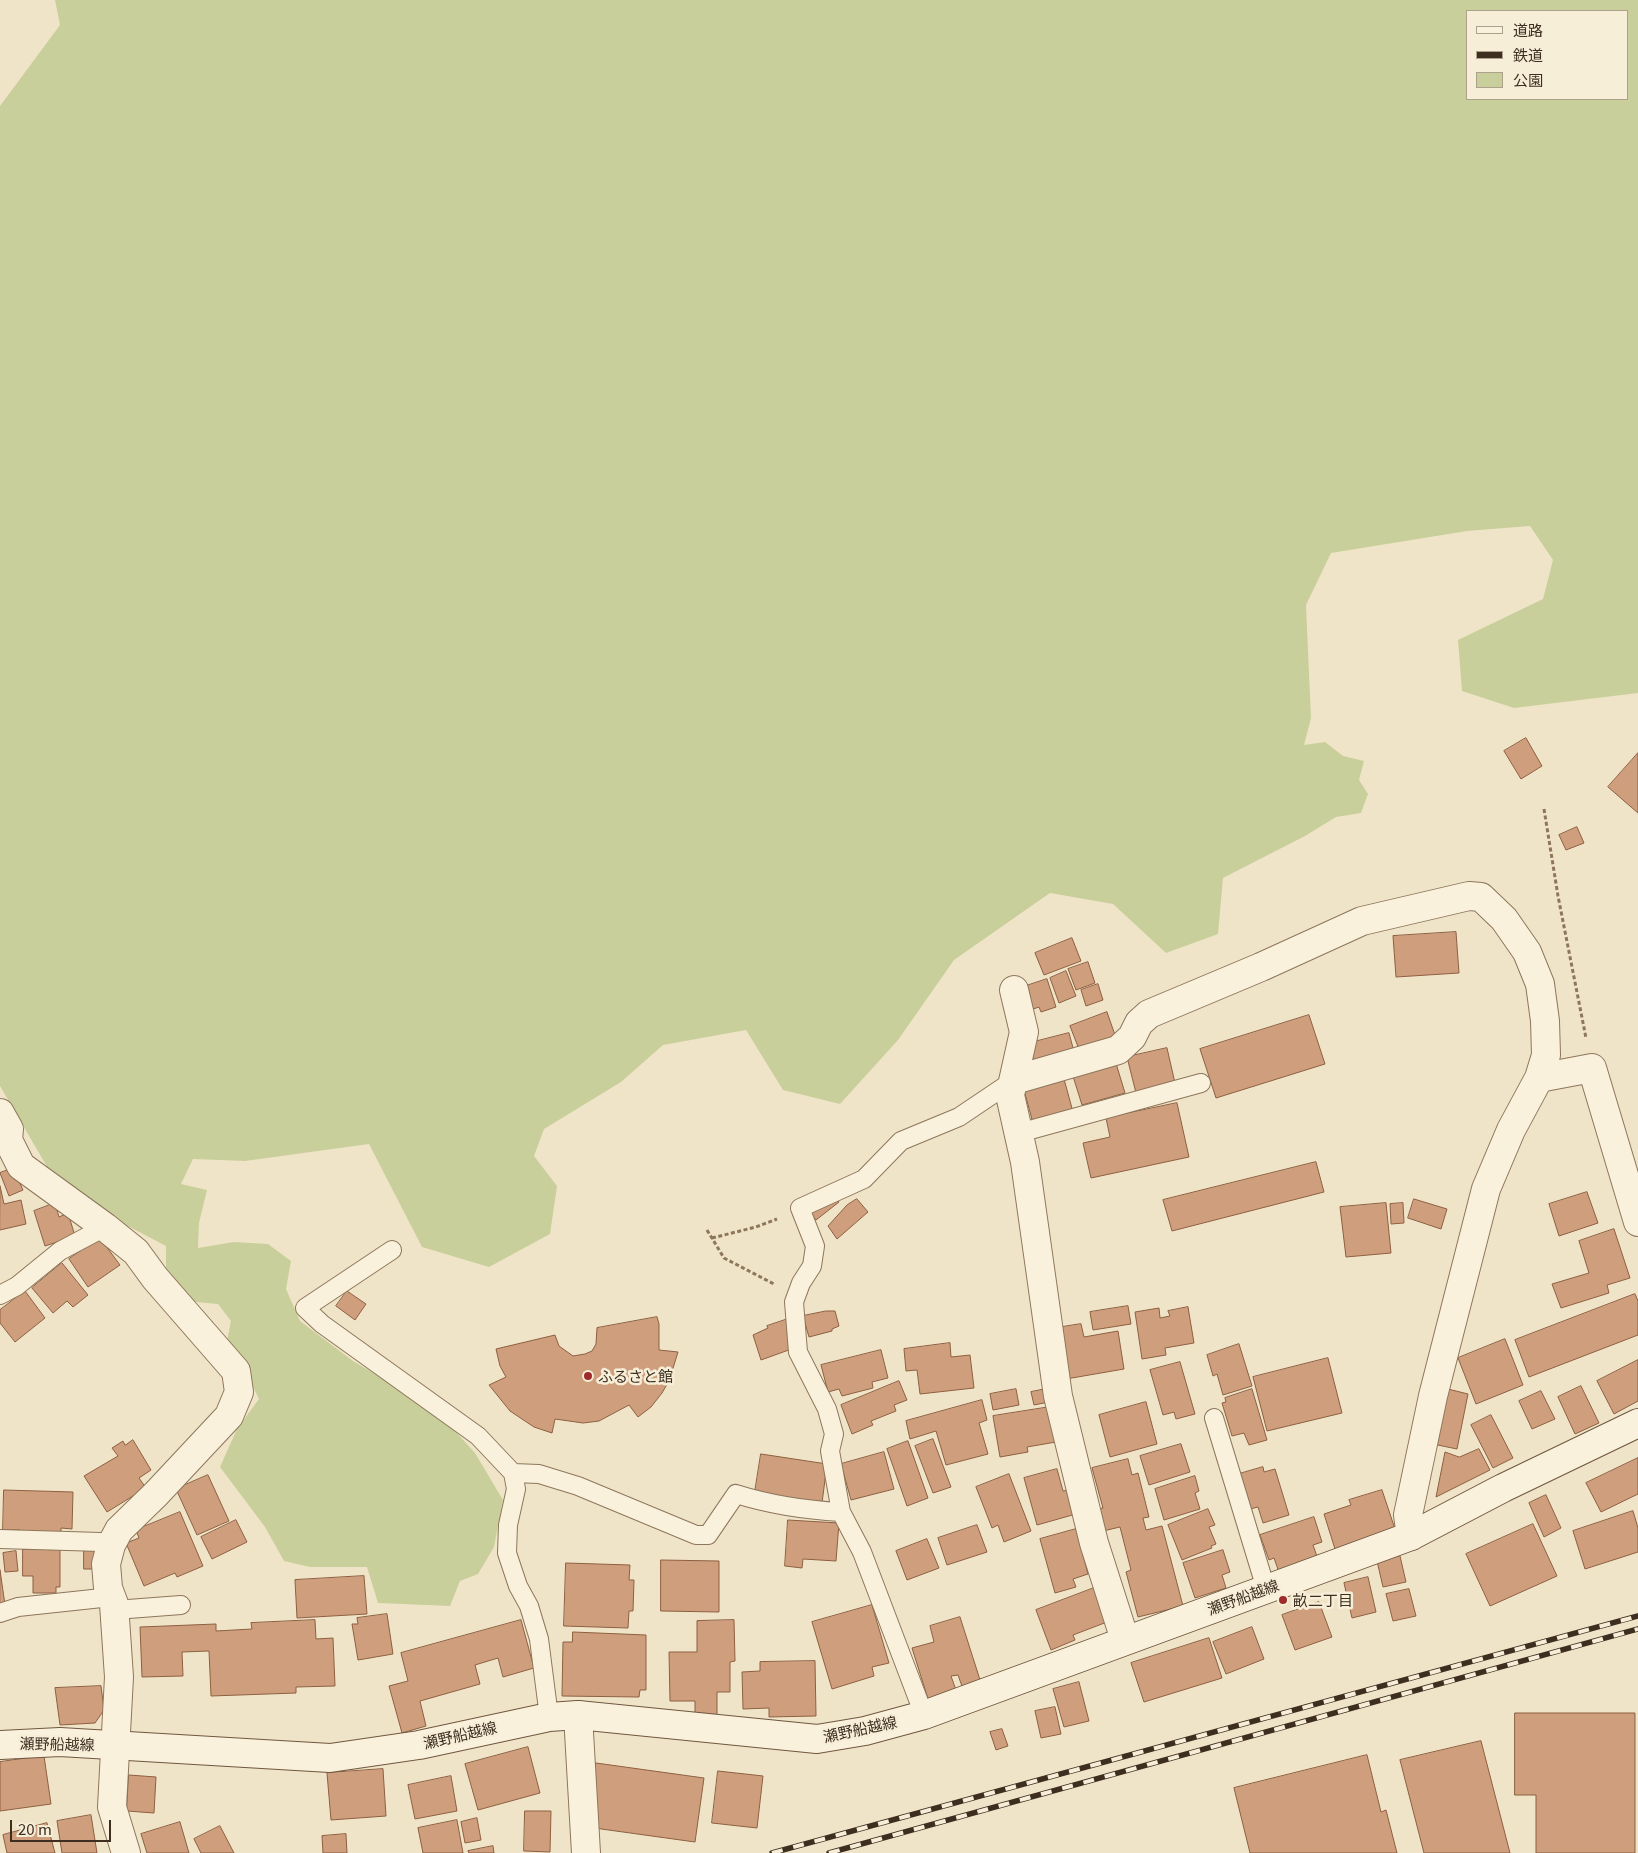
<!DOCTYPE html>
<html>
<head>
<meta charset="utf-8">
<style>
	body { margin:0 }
	#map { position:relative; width:1638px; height:1853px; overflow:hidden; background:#f0e4c8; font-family:Georgia,"Noto Sans JP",serif }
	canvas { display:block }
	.legend { position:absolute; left:1466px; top:10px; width:162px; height:90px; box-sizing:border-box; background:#f7eed8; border:1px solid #ada18e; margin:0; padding:6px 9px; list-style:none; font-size:15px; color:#3d2e20 }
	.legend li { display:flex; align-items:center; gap:10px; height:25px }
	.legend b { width:25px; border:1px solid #ada18e }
	.scale { position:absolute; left:10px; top:1820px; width:101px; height:22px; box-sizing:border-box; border:2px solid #3d2e20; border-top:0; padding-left:6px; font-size:15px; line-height:18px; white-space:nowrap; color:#3d2e20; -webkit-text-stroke:4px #f7eed8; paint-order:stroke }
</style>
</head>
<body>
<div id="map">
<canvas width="1638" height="1853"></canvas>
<ul class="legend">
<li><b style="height:6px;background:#faf1dc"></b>道路</li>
<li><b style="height:6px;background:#3d2e20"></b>鉄道</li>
<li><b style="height:14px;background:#c9cf9b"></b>公園</li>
</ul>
<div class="scale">20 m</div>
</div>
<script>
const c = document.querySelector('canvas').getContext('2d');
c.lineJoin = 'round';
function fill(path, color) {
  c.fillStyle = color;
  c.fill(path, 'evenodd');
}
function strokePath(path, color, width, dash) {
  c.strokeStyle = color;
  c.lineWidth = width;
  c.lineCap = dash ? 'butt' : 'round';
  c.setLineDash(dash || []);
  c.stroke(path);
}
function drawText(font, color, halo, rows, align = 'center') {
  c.font = font + ' Georgia,"Noto Sans JP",serif';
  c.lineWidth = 5;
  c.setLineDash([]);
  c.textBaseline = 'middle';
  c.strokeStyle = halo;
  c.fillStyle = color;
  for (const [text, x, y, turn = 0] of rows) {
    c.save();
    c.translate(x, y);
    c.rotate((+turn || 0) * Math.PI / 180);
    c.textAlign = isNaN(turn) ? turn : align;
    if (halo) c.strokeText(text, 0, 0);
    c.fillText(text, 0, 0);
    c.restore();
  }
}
fill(new Path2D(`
	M55,0h1583v693l-124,15 -52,-17 -4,-51 85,-41 10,-39 -23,-34 -63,5 -136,22 -25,52 5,113 -7,27 21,-3 18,14 21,5 -5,19 9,14 -7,19 -25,4 -31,19 -82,42 -5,56 -52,19 -53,-49 -63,-11 -96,67 -56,80 -58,64 -57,-14 -37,-60 -83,15 -42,37 -77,47 -10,27 23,30 -7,48 -61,33 -67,-20 -53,-103 -124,17 -52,-2 -12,25 26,6 -8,33 -1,25 36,-6 34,2 23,17 -5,28 14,32 53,40 83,49 39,43 28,47 -9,47 -16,27 -18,7 -10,25 -72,-3 -11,-36h-57l-26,-6 -19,-34 -45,-60 17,-38 22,-30 -15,-31 -17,-27 4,-20 -13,-17 -33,-3 -19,-27v-28l-42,-22 -71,-47 -53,-91v-980l60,-81zM1467,11h160v88h-160z`), '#c9cf9b');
const building = new Path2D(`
	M1526,738l16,28 -21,13 -17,-28z
	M1638,753v60l-30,-26z
	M1577,827l7,16 -18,7 -7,-15z
	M1456,932l3,41 -63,4 -3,-41z
	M1072,938l9,23 -37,14 -9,-22z
	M1088,962l7,21 -19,7 -8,-21z
	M1066,971l10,25 -17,7 -9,-25z
	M1047,979l9,28 -15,5 -2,-5 -14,5 -8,-23z
	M1098,984l5,16 -17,6 -5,-16z
	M1107,1012l9,26 -34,19 -12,-31z
	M1309,1015l16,49 -109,34 -16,-49z
	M1069,1033l7,26 -43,11 -7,-26z
	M1167,1048l8,35 -39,10 -9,-36z
	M1115,1060l10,33 -43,12 -10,-32z
	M1064,1079l9,33 -40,11 -9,-33z
	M1177,1103l12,54 -98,21 -8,-35 27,-6 -4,-19z
	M1316,1162l8,30 -152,39 -9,-31z
	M13,1168l10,22 -14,6 -9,-23z
	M0,1186l4,18 17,-4 5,24 -26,6z
	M828,1188l11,14 -23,18 -11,-13z
	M1587,1192l11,31 -39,13 -10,-32z
	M857,1199l11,13 -31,27 -9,-13 19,-21z
	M1414,1199l33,10 -6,20 -33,-11z
	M55,1203l4,14 9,-4 7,23 -30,10 -11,-35z
	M1386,1203l5,50 -45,4 -6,-50z
	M1403,1203l1,20 -13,1 -1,-20z
	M1614,1229l16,49 -23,7 2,8 -48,15 -9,-24 37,-11 -10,-32z
	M100,1238l20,27 -32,22 -19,-28z
	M62,1263l26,32 -15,12 -6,-6 -14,12 -21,-25z
	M25,1291l20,27 -30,24 -15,-19v-13z
	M347,1291l19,13 -11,16 -19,-14z
	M1635,1294l3,7v34l-109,42 -14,-37z
	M1128,1306l3,18 -38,6 -3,-18z
	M1188,1307l6,36 -29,5 1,7 -24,4 -7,-47 24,-4 1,10 10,-2 -2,-5z
	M826,1311h9l4,15 -7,3v2l-23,6 -6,-21z
	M657,1317l2,7v26l19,2 -9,29 -7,12 -11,14 -13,10 -9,-12 -30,16 -16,2 -28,-4 -3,14 -18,-6 -24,-16 -21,-26 17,-8 -6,-11 -4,-17 59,-14 4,11 14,10 12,-2 7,-3 4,-7 1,-16z
	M791,1318l6,29 -36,13 -8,-25 15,-7 -1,-2z
	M1081,1324l3,13 34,-6 6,38 -58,10 -10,-51z
	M1505,1339l18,46 -47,19 -18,-46z
	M950,1343l1,14 19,-2 4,33 -54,6 -3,-24 -11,1 -2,-22z
	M1239,1344l13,42 -29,9 -6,-21 -4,2 -6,-21z
	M881,1350l7,28 -16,4 1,6 -31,8 -3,-7 -11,3 -7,-27z
	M1328,1358l14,55 -75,18 -14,-54z
	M1638,1360v41l-24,13 -17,-33z
	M1180,1362l15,52 -19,5 -2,-7 -11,3 -13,-45z
	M899,1381l8,19 -13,5 2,6 -25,10 2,4 -21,9 -11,-29z
	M1581,1386l18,37 -24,11 -17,-37z
	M1444,1388l24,6 -11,55 -24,-5z
	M1016,1389l3,16 -26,5 -3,-16z
	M1046,1389l3,13 -15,3 -3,-13z
	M1252,1389l15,51 -18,5 -5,-12 -12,3 -10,-33 4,-1 -1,-4z
	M1541,1391l14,28 -23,10 -13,-28z
	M982,1400l5,20 -8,3 9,31 -42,11 -10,-34 -26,8 -4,-18z
	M1146,1402l11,42 -47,13 -11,-42z
	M1050,1407l6,35 -29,5 1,5 -28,5 -7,-41z
	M1491,1415l22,43 -20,10 -22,-43z
	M933,1439l18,48 -18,6 -18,-47z
	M133,1440l18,30 -12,8 7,10 -39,24 -23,-36 34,-20 -6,-8 11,-7 2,4z
	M908,1441l20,57 -21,8 -20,-57z
	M1181,1444l9,28 -41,13 -9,-29z
	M1479,1449l11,21 -54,27 9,-45 14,5z
	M884,1452l10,37 -43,11 -10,-36z
	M761,1454l66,10 -5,39 -67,-11z
	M1638,1458v36l-37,18 -15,-29z
	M1128,1459l4,16 6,-2 11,44 -6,1 3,12 16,-4 21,80 -45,11 -12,-45 5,-2 -11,-43 -17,4 -6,-22 6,-1 -11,-40z
	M1263,1467l1,5 11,-3 14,46 -26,8 -5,-16 -8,2 -11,-35z
	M1057,1469l6,22 6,-1 7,24 -39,11 -13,-47z
	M1009,1474l22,57 -27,11 -6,-17 -6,3 -16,-41z
	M208,1475l21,46 -32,14 -21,-46z
	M1195,1476l4,15 -4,2 5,16 -36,11 -9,-31z
	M4,1490l69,2 -1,37 -11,-1v7l-41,-1v-4h-17z
	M1382,1490l15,45 -62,14 -11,-35 27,-9 -2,-5z
	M1546,1495l15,33 -17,9 -15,-34z
	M1208,1509l7,16 -6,2 7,17 -5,2 1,2 -30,12 -14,-35z
	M1633,1511l5,17v24l-53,17 -12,-38z
	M180,1512l23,54 -26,11 -2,-4 -31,13 -18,-43 13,-5 -3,-8z
	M1314,1517l8,25 -9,3 6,17 -39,13 -6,-17 -5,2 -9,-25z
	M236,1520l11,22 -35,17 -11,-22z
	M788,1520l51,3 -3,38 -33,-2 -1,9 -17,-2z
	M1533,1524l24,52 -67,30 -24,-52z
	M977,1525l10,27 -40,13 -9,-27z
	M1076,1529l12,45 -15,5 3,8 -21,6 -15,-54z
	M927,1539l12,29 -32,12 -11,-29z
	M84,1546l17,1v22h-17z
	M23,1549h37v38h-4v6h-23v-17h-10z
	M1223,1550l7,22 -8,3 4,13 -31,10 -12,-35z
	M16,1551l2,20 -13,1 -2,-19z
	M1400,1556l6,26 -23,5 -6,-26z
	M661,1560l58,1v51l-58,-1z
	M566,1563l64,2 -1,15h5l-1,31h-4l-1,17 -64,-2z
	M0,1570l5,35 -5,2z
	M364,1576l3,38 -70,4 -2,-38z
	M1368,1577l8,35 -24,6 -8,-35z
	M1094,1588l13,34 -34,13 2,5 -24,10 -15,-40z
	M1409,1589l7,27 -23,5 -7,-27z
	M1319,1602l13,35 -37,13 -13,-35z
	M872,1605l17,58 -17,4 2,9 -42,13 -20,-67z
	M387,1614l6,40 -35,6 -6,-36h6l-1,-6z
	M960,1617l21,66 -18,6 -5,-14 -7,1 6,17 -28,9 -17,-54 22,-6 -4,-16z
	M315,1620l1,19 17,-1 2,48 -39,1v6l-85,3 -2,-45 -27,1 1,24 -41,1 -2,-50 76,-3v7l36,-2 -1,-6z
	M521,1620l13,48 -31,9 -5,-19 -23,7 5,19 -60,17 6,25 -24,7 -13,-47 19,-5 -7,-28z
	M734,1620l1,41 -5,1v30h-13v27l-22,1v-19h-25l-1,-49h28v-31z
	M1252,1627l12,32 -38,15 -13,-32z
	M573,1632l73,3v55h-6l-1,7 -77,-1 1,-54h9z
	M1209,1638l13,40 -78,24 -13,-39z
	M815,1661l1,55 -47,1v-9l-26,1 -1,-37 18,-1v-9z
	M1079,1682l10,39 -25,6 -11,-38z
	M101,1686l3,24 -9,13 -35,2 -5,-37z
	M1055,1707l6,27 -20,4 -6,-27z
	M1515,1713h120v140h-99v-58h-21z
	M1002,1729l6,17 -12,4 -6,-18z
	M1481,1741l29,112h-86l-24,-93z
	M528,1747l12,46 -62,17 -13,-46z
	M1367,1755l14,57 5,-2 11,43h-147l-16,-65z
	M44,1756l7,48 -51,7v-49z
	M596,1763l108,15 -9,64 -108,-15z
	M383,1769l3,47 -55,4 -4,-47z
	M718,1771l45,5 -6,52 -45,-5z
	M129,1775l27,2 -2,36 -27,-2z
	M451,1776l6,35 -42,8 -7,-34z
	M525,1811h26l-1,41 -26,-1z
	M91,1815l6,38h-35l-5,-32z
	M477,1818l4,22 -16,3 -4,-21z
	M457,1820l6,33h-40l-5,-25z
	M180,1822l9,31h-42l-6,-19z
	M47,1823l8,30h-48l-4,-18z
	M220,1826l14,27h-33l-7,-14z
	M346,1834l1,19h-24l-1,-17z
	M493,1846l1,7h-25l-1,-2z`);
fill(building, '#cf9f7d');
strokePath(building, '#8d5f41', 1);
const service = new Path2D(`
	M1019,1133l182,-50
	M392,1250l-87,58 17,16 156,112 35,37 3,16 -8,36 -1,28 11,33 11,20 10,33 10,78
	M0,1295l17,-9 43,-35 45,-24
	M1214,1418l52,171
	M513,1473l26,1 39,12 118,49h12l28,-41c35,11 68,16 105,18
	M0,1539l101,3 10,3
	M115,1610l66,-5
	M0,1613l18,-6 93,-10
	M924,1715l-62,-163 -21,-40 -11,-61 4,-17 -7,-25 -29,-57 -4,-50 7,-19 11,-17 3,-20 -15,-38 64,-29 37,-38 58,-24 55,-37`);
const minor = new Path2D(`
	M1014,990l10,42 -14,63 15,67 33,234 36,147 31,97
	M1014,1080l104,-30 14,-13 7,-14 10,-9 112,-47 101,-46 107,-25 12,1 23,22 23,33 13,32 5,37 1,34 -7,23
	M0,1113l9,16 -1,11 13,26 84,61 31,25 19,26 81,93 3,21 -10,24 -73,78 -37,36 -8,15 -5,19 2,24 6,16 5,73 -7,130 14,46
	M1411,1536l-3,-21 25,-119 53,-207 25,-59 28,-52 53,-10 46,154
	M578,1715l8,138`);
const secondary = new Path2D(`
	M0,1745l60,-3 270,16 89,-13 130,-28 29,-2 239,24 48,-8 59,-16 487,-179 92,-48 135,-65`);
strokePath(service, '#8d765c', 20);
strokePath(minor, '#8d765c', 30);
strokePath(secondary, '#6f573f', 30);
strokePath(new Path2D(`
	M1544,809l14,87 28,142
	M707,1230l17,28 50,26
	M712,1238l44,-11 21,-8`), '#8d765c', 3, [4, 2.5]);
strokePath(service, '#faf1dc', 18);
strokePath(minor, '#faf1dc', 28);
strokePath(secondary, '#faf1dc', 28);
const rail = new Path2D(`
	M772,1853l866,-237
	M829,1853l809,-224`);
strokePath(rail, '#3d2e20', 5.5);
strokePath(rail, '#f7eed8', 4, [11]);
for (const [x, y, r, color] of [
	[588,1376,5,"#9e2a2b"],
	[1283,1600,5,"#9e2a2b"]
]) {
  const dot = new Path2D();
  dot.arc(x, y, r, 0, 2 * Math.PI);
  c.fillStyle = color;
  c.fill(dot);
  strokePath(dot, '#f7eed8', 2);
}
drawText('15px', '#3d2e20', '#f7eed8', [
	["ふるさと館",598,1376],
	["畝二丁目",1293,1600]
], 'left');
drawText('15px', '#3d2e20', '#f7eed8', [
	["瀬野船越線",1243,1597,-20],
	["瀬野船越線",860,1729,-12],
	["瀬野船越線",460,1735,-13],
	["瀬野船越線",57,1744,1]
]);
</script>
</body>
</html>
